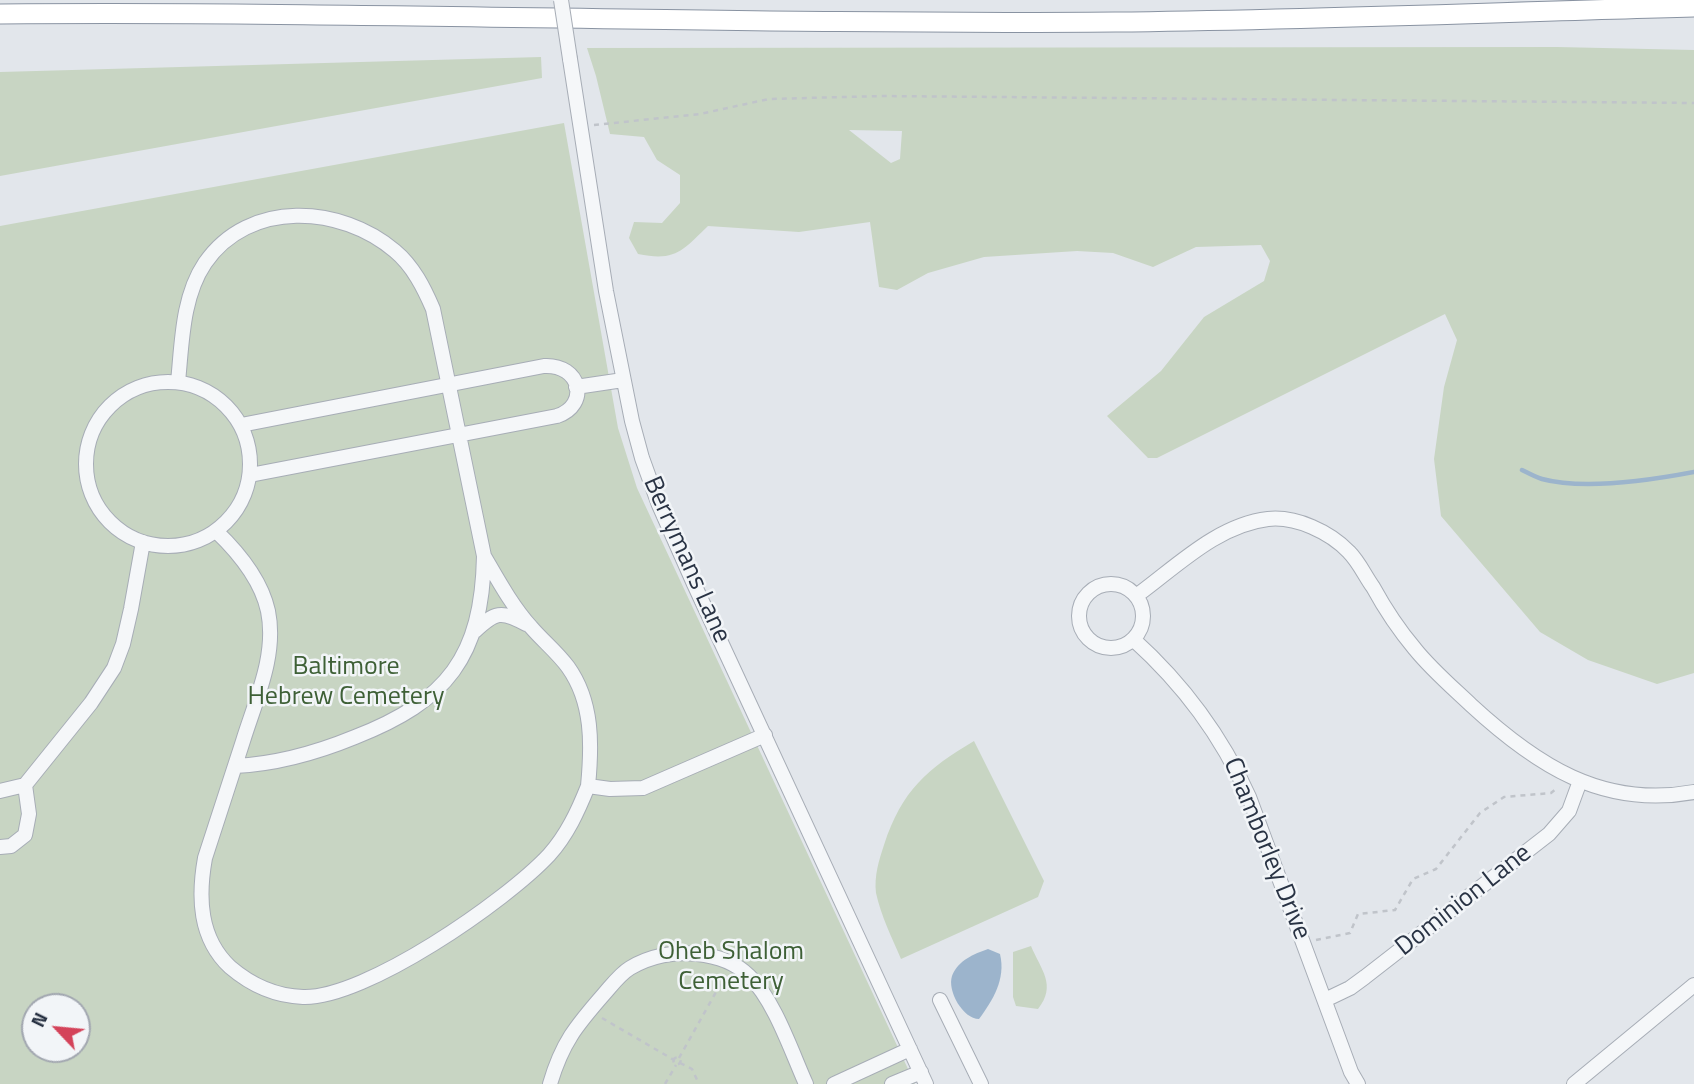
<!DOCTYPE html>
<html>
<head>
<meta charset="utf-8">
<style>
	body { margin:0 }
	#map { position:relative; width:1694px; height:1084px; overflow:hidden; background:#e2e6eb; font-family:"Titillium Web",sans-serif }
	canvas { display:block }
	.north { position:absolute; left:21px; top:993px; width:70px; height:70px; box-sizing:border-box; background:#f2f5f8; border:2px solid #a2a7b0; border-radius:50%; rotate:296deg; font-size:19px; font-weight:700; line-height:28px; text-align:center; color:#293344 }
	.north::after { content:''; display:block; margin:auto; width:24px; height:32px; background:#d4435a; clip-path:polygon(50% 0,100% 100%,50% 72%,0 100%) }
</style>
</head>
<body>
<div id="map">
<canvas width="1694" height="1084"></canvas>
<div class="north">N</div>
</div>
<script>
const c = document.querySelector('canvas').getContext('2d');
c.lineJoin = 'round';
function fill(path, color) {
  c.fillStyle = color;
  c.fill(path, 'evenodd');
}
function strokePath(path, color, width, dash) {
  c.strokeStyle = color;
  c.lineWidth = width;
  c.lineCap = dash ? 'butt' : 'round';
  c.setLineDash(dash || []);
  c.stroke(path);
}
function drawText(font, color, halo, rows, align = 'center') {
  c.font = font + ' "Titillium Web",sans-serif';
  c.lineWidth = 5;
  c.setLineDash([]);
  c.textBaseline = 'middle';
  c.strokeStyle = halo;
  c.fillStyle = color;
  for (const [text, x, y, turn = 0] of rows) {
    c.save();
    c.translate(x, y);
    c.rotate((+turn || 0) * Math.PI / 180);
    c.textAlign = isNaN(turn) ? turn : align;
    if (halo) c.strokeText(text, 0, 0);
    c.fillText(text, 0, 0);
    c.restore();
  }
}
fill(new Path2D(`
	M1557,47l137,3v623l-37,11 -69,-24 -48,-28 -99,-116 -7,-57 10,-72 13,-47 -12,-26 -288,144h-9l-41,-42 54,-45 43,-54 60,-36 6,-20 -9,-16 -65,2 -43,20 -40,-14 -36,-2 -93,6 -56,16 -31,17 -18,-3 -9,-65 -71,10 -91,-6c-25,24 -32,36 -70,28l-9,-16 5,-16 28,1 18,-20v-28l-23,-15 -13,-23 -34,-3 -14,-58 -9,-28zM849,130l53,1 -2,28 -9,4z
	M541,57l1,21 -542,98v-104z
	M564,123l54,305 19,60 278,596h-915v-858zM35,1007h42v42h-42z
	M974,741l70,140 -6,16 -137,62c-9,-21 -20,-43 -25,-66 -2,-17 3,-33 8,-48 18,-55 43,-76 90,-104z
	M1031,946c10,24 26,39 7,63l-22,-3 -3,-9v-45z`), '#c8d5c3');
fill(new Path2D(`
	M988,949l12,5c6,25 -7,46 -21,65 -16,0 -32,-28 -27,-43 6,-16 22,-22 36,-27z`), '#9cb4cc');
strokePath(new Path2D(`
	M1522,470c6,3 13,7 20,9 41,11 110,1 152,-7`), '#9cb4cc', 4.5);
const minor = new Path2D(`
	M570,59l36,232 26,130 10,37 17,47 35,79 232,500
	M178,382c4,-39 4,-85 27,-119 44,-64 136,-58 190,-12 18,15 29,37 38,58l51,247c14,24 28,50 47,71 12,14 26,25 37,40 25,35 24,78 20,119
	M86 464a82 82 0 1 1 164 0a82 82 0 1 1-164 0Z
	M576,387l47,-7
	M241,425l303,-59c37,-2 46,39 13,50l-307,59
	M216,531c22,21 45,48 52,80 9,44 -12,88 -25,130 -13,39 -25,78 -38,117 -7,39 -6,80 25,109 21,18 44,29 73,30 62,2 203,-96 246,-142 18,-20 29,-44 39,-69l22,3 33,-1 122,-53
	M1079 616a32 32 0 1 1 64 0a32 32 0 1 1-64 0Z
	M1136,596c40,-29 81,-71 132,-77 28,-3 62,13 81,33 10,10 16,24 24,35 12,22 26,43 42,62 16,20 37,38 56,56 64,59 131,104 223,87
	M475,631c20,-19 26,-21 51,-7
	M1133,639c51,46 88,96 116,158l102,275 7,12
	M235,766c42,-2 81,-13 120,-29 92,-36 127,-80 129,-181
	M0,791l25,-6 66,-82 23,-35 9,-24 8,-35 12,-67
	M0,847l11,-1 14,-11 4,-21 -4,-29
	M940,1000l41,84
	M1325,1000l25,-12 15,-11 184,-143 20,-23 11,-30
	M550,1084c12,-41 26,-58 54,-90 8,-9 16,-20 26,-26 20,-12 45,-17 67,-14 20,2 38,8 52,22 25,23 43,77 57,108
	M834,1084l76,-35
	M892,1084l29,-12
	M1574,1084l120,-99`);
const highway = new Path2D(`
	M0,14c372,-3 744,11 1115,8 193,-2 386,-10 579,-15`);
strokePath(minor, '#a7adb6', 16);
strokePath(highway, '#8993a2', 21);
strokePath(new Path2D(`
	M594,125l106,-11 69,-15 113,-3 812,7
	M1316,940l34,-7 8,-19 37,-4 18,-31 23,-10 44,-56 24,-16 47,-4 5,-4
	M602,1018l72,42
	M673.5 1061a3.5 3.5 0 1 1 7 0a3.5 3.5 0 1 1-7 0Z
	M679,1058l46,-82
	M680,1063l12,6 7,15
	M665,1084l11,-19`), '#c0c4ca', 2.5, [5, 5]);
strokePath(minor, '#f5f7f9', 14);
strokePath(highway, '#fff', 19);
const minorBridge = new Path2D(`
	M561,0l9,59`);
strokePath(minorBridge, '#a7adb6', 16, []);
strokePath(minorBridge, '#f5f7f9', 14);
drawText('26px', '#293344', '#f2f5f8', [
	["Berrymans Lane",686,560,66],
	["Chamborley Drive",1266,849,68],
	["Dominion Lane",1464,901,-38]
]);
drawText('26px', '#3e6036', '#f2f5f8', [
	["Baltimore",346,668],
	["Hebrew Cemetery",346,698],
	["Oheb Shalom",731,953],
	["Cemetery",731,983]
]);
</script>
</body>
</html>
